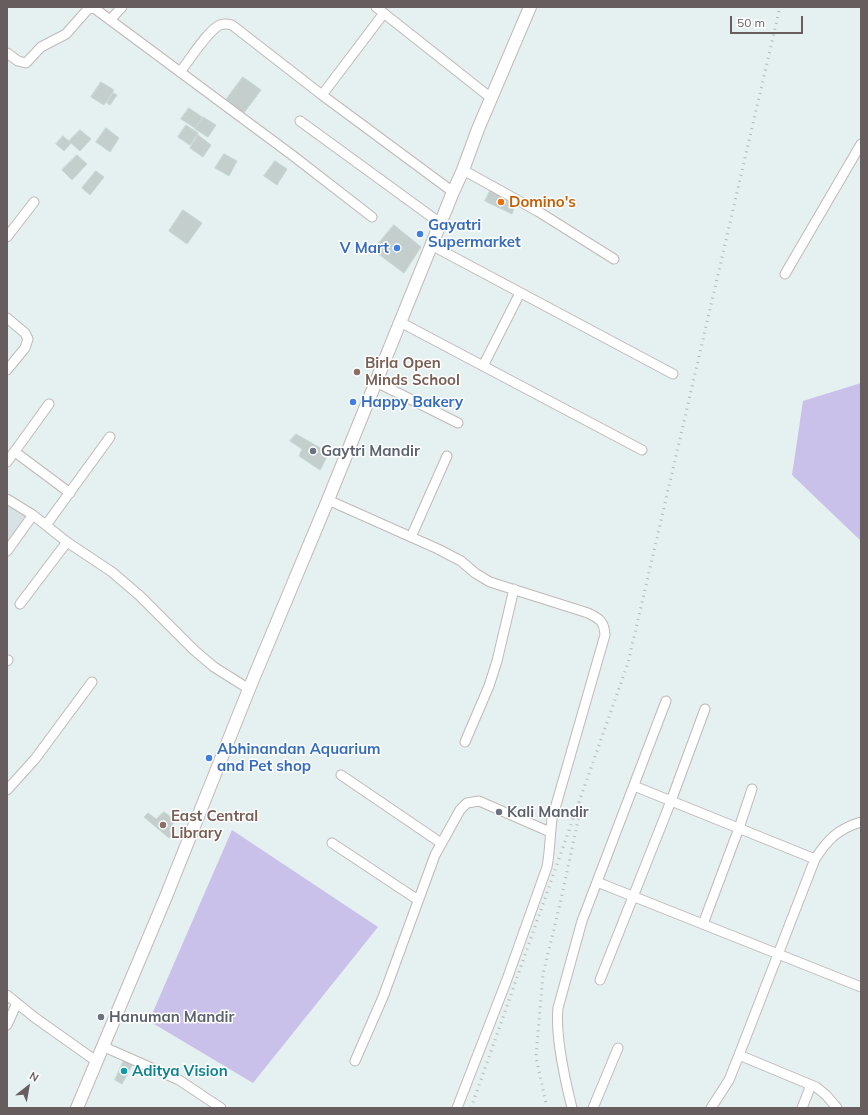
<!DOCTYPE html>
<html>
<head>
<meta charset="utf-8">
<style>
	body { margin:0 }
	#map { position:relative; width:868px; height:1115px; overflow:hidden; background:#e5f0f0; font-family:Mulish,sans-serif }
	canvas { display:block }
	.frame { position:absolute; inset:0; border:8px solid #675d5f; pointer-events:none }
	.north { position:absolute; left:8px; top:1067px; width:40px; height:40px; -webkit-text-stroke:3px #fff; paint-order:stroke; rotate:31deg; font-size:11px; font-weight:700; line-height:16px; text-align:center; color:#675d5f }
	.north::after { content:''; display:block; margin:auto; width:14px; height:18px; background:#675d5f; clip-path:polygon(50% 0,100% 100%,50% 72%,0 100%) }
	.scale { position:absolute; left:730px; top:16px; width:73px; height:18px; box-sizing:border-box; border:2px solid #675d5f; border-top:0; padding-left:5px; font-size:12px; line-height:14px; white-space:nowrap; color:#675d5f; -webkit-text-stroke:3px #fff; paint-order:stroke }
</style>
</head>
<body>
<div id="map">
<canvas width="868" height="1115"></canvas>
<div class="frame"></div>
<div class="north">N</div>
<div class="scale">50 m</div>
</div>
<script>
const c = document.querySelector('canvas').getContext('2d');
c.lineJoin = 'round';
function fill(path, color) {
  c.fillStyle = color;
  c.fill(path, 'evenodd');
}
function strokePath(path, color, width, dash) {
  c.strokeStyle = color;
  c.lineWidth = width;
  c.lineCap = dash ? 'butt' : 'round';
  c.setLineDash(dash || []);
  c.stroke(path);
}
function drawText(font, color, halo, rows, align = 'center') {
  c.font = font + ' Mulish,sans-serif';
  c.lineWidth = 3;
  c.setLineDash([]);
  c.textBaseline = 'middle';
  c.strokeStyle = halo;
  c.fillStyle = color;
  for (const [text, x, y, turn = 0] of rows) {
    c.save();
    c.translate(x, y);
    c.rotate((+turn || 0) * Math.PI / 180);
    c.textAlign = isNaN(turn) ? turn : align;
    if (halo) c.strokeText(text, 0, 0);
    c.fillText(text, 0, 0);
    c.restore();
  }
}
fill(new Path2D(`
	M8,503l19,13 -20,28v-40z`), '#d6e2e3');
fill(new Path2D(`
	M861,383v158l-69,-66 11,-74z
	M232,830l146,97 -125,156 -104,-62z`), '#c9c1e9');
const building = new Path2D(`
	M243,77l18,13 -18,24 -18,-13z
	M101,82l13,8 -10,15 -13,-8z
	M113,93l4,2 -7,10 -3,-2z
	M189,108l13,9 -7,11 -14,-9z
	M203,117l13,8 -8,12 -13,-8z
	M186,125l12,8 -8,12 -12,-8z
	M106,128l13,10 -9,14 -14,-10z
	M80,130l11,9 -11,12 -11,-10z
	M198,135l13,10 -8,12 -13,-9z
	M63,136l8,7 -7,8 -8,-7z
	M224,154l13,7 -8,15 -14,-8z
	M77,155l10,9 -15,16 -10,-10z
	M275,161l12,8 -10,16 -13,-9z
	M96,171l8,6 -14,18 -8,-7z
	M491,189l25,14 -4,11 -27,-13z
	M183,210l19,13 -15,21 -18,-13z
	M394,225l27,22 -17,26 -31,-23z
	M296,434l33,19 -9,17 -21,-14 3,-7 -12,-8z
	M164,812l11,8 -6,11 5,3 -5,4 -25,-21 4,-4 8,6z
	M125,1058l9,4 -12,22 -7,-4z`);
fill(building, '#c4cecd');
strokePath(building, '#c3d6d4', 1);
const minor = new Path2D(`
	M376,7l115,91
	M110,20l12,-13
	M7,53l11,8 8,2 15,-16 25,-13 22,-25 6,-1 198,147 80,62
	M180,72c9,-11 28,-42 40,-47 4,-2 8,-1 12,0l90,70 131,97
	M322,95l62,-82
	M300,121l140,102
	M463,170l76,42 75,47
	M7,237l27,-35
	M431,245l242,129
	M785,274l76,-130
	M7,318l18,15 3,6 -3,9 -18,22
	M400,322l242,128
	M483,366l37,-73
	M376,382l82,41
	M15,452l55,41
	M7,462l42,-58
	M7,499l26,16
	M328,500l110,49 23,12 14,12 15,9 98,31c12,6 16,8 17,22l-53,184c-2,16 -2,32 -5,48l-41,115 -49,126
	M46,525l64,-88
	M411,537l36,-81
	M7,551l26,-36 34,27 45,30 28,24 54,54 20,17 35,22
	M20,604l47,-62
	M7,661l1,-1
	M465,742l24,-56 8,-25 17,-72
	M341,775l100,68
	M634,786l181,73
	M7,790l28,-31 57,-77
	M332,843l86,57
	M597,882l264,105
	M703,924l36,-96 13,-39
	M600,980l71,-179 34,-92
	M7,995l27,22 62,44
	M7,1025l10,-22
	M102,1046l77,34 42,28
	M739,1055l77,32 10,8 11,13
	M355,1061l28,-64 52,-142 25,-45 7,-7 12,-2 71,31
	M572,1108c-7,-28 -17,-71 -14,-100l24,-87 84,-220
	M593,1108l25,-60
	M711,1108l18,-28 10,-25 76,-196c13,-20 23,-30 46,-37
	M802,1108l9,-23`);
const secondary = new Path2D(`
	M77,1108l88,-209 84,-210 79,-189 125,-308 10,-22 15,-41 52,-122`);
strokePath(minor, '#c0b8b9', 11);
strokePath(secondary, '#c2b9ba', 14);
strokePath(minor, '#fff', 9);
strokePath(secondary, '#fff', 12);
strokePath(new Path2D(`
	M471,1108l157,-445 152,-656
	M547,1108l-11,-51 7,-83 17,-70 19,-88`), '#b8b6b6', 3, [1, 5]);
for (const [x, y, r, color] of [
	[501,202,4,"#e8710a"],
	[420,234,4,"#3f7fe0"],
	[397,248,4,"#3f7fe0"],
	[357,372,4,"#8d6e63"],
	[353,402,4,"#3f7fe0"],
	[313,451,4,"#6b7280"],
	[209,758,4,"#3f7fe0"],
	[499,812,4,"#6b7280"],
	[163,825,4,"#8d6e63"],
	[101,1017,4,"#6b7280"],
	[124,1071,4,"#0f9aa8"]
]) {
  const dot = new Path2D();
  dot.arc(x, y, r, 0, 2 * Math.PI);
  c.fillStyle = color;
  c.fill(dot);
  strokePath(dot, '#fff', 1.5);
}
drawText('bold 15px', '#c56008', '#fff', [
	["Domino's",509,202]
], 'left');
drawText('bold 15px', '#366cbe', '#fff', [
	["Gayatri",428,225],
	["Supermarket",428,242],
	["V Mart",389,248,"right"],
	["Happy Bakery",361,402],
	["Abhinandan Aquarium",217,749],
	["and Pet shop",217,766]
], 'left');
drawText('bold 15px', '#785e54', '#fff', [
	["Birla Open",365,363],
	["Minds School",365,380],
	["East Central",171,816],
	["Library",171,833]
], 'left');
drawText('bold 15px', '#5b616d', '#fff', [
	["Gaytri Mandir",321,451],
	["Kali Mandir",507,812],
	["Hanuman Mandir",109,1017]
], 'left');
drawText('bold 15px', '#0d838f', '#fff', [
	["Aditya Vision",132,1071]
], 'left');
</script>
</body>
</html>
